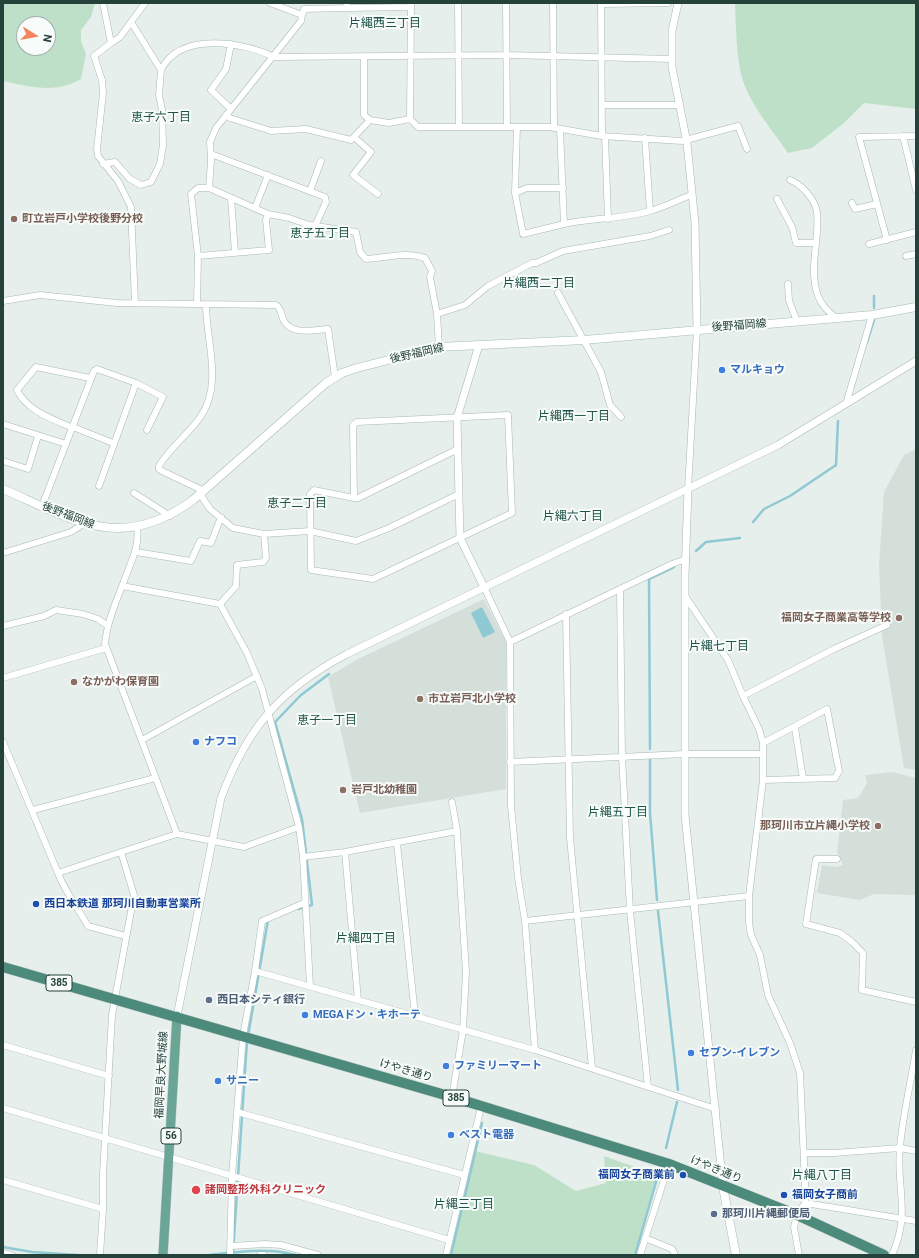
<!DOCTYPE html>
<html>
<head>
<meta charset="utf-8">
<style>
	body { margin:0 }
	#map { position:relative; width:919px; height:1258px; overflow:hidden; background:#e6efeb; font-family:Roboto,sans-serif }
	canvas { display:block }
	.frame { position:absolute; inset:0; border:4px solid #24423a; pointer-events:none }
	.north { position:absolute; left:16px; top:16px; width:40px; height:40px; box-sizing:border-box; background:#f7fbf9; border:1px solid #a3b1ad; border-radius:50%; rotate:101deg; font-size:11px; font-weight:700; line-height:16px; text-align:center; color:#24423a }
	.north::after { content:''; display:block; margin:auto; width:14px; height:18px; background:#f4845f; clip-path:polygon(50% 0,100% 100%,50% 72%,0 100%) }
</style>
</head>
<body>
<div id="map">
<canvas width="919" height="1258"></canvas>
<div class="frame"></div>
<div class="north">N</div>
</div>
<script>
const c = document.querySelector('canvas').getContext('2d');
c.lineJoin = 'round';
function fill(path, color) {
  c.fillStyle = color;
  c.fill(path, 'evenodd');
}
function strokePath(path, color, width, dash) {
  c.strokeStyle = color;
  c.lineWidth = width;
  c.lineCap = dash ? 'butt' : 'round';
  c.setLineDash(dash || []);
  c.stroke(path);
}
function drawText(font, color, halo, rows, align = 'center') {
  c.font = font + ' Roboto,"Noto Sans JP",sans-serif';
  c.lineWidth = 4;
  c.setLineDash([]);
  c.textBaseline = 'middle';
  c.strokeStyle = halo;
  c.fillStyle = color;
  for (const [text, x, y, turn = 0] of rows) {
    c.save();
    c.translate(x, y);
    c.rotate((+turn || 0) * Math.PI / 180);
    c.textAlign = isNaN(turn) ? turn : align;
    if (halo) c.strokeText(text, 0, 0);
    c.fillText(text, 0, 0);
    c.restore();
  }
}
fill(new Path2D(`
	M916,449v321l-12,-2 -22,-132 -3,-70 5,-74 20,-37z
	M484,599l22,43v147l-146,24 -32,-136 28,-17z
	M892,772l24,6v117l-42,-1 -14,6 -43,-7 5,-28 14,2 7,-2 -6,-13 6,-52 15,-2 9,-15 -2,-8z`), '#d4dfda');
fill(new Path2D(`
	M3,3h92l-4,14 -10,13v11l5,13 -5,25c-26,15 -50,8 -78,2zM24,24h24v24h-24z
	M735,3h181v106l-52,-6 -20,20 -32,25 -24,5c-16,-24 -40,-50 -47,-79 -5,-23 -5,-48 -6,-71z
	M475,1151l59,14 42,26 30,-8 -2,-27 53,19 -23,80h-182z`), '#bfe0c8');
fill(new Path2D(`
	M482,607l13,25 -12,6 -12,-25z`), '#8ec9d4');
strokePath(new Path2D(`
	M874,296v12
	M867,342l7,-22
	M753,522l11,-13 26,-13 46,-31 2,-44
	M696,551l10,-9 34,-4
	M650,749l-1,-170 25,-12
	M650,759v54l7,87
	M298,909l14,-4 -10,-86 -27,-97 26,-27 28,-21
	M658,911l20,179
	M248,1036l20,-116
	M666,1148l11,-46
	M3,1247l29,5 46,3
	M233,1252l14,-211
	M209,1255c30,-3 58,-8 87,0
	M451,1255l31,-132
	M635,1255l23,-80`), '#8ec9d4', 2.5);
const minor = new Path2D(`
	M103,3l8,40 -17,13 8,24 1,13 -6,56 1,7 20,25 13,26 4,96
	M347,3v5l64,-1
	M411,3l-1,116 8,8h132l52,9 80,5 56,-15 9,23
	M458,3l1,124
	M506,3l1,124
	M553,3l1,125
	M601,3l1,133
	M601,4l67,-1
	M302,15l2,-6 43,-1
	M111,43l9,-6 25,-34
	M364,56v59l6,5
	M161,70c19,-39 82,-28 113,-13l233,-2 165,4
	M602,105h77
	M231,109l-20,-19 15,-21 5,-25
	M226,115l4,3 41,13 35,-2 45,11 19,-20 19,3 21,-4
	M560,129l4,95c29,-6 58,-5 86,-13 14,-4 28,-11 41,-16
	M605,136l3,83
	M903,136l13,54
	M355,138l16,14 -18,23 25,19
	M645,138l5,73
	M211,154l114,43 1,5 -11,24
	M103,164l12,-2 15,17 11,6 10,-3 9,-18 3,-19 -1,-35 -3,-15 2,-25 -30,-48
	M790,180c11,4 25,19 27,32 3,27 -9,57 1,84 3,9 10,15 17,21
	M209,188l59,26 21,4 20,7 47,7 4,20 6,7c20,-1 40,-8 59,-1l7,13 -2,6 7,37 2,33
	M563,188h-36l-12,5 8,41 41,-10
	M310,191l11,-30
	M515,193l2,-66
	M231,198l4,55
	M777,199l15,28 4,16h19
	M852,203l3,6 22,-5
	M255,208l13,-33
	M887,240l-28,-103 57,-1
	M869,244l47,-12
	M198,256l71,-6 -3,-30 2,-6
	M906,256l10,-2
	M788,284l1,17 8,20
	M558,293l43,79 9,33 11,12
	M3,301l37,-6 77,8 159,2c5,3 5,9 7,14 7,17 31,11 45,10l7,48
	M197,304l1,-48 -7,-62 7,-6h11l2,-27 -1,-19 6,-14 85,-107 1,-6 -32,-12
	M437,314l28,-9 23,-19 44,-23h4l27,-12 87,-15 19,-6
	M846,404l26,-89
	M508,415l4,98 -139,66 -62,-9 -1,-76 4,-4 40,8 -1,-73 4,-3z
	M3,424l63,20
	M73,427l40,16
	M73,428c-21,-9 -46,-17 -56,-38l19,-23 54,11
	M3,461l25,8 10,-33
	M99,486l37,-103
	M688,489l9,-160
	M204,491l-42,-20 -3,-2v-3c11,-19 30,-32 42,-50 22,-32 5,-76 5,-111
	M134,493l36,23
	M200,494l10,15 23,19 31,6 2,24 -3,4 -26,3 -1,21 -16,18
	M354,498h4l100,-49
	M42,506l52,-135 3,-2 39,14 27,14 -16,33
	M137,527c3,21 -7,36 -13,54 -8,21 -17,41 -19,63l72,190
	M264,534l46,-3 46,10 33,-13 70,-34
	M136,552l55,9 9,-20 11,2 10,-26
	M3,553l68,-21 12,-8
	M122,586l98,18
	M484,587l26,55 1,164 7,72 7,43 10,129
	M620,589l2,167 8,155 18,176
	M685,596l43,64 15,36 16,33 4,14v37l-14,116v27l2,12 9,20 8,40 22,48 10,30 5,111v19l-8,12 -3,12 5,28
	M566,614l4,224 22,230
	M3,626l41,-10 12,-6 27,4 15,5 10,7
	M510,642l162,-78 14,-5
	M3,678l103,-30
	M743,696l91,-47 53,-24
	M795,728l8,51
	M142,740l115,-64
	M3,742l55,131
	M763,743l64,-34 12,62 -4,7 -72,2
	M510,762l175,-8h78
	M33,810l122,-32
	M299,827l4,30 7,129
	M397,843l18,172
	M121,852l56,-18 67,13 55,-20 -37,-138 -15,-36 -27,-49
	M345,852l13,148
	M303,857l42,-5 112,-21
	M837,859h-21l-10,65 34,9 12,9 11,11 -1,37 54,12
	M525,921l224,-25
	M255,971l7,-50 42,-18
	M3,1045l106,31
	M452,1097l11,-67 3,-58 -9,-141 -5,-29
	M3,1108l446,132
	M237,1112l227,63
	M805,1153h29l66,-5 16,3
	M3,1180l100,29
	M805,1203l111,18
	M645,1238l27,11 3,6
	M231,1246l34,-2 16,1 37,10
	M3,1253l9,2
	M100,1255l3,-46v-35l9,-159 22,-120 -13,-43 -63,21c7,19 20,35 30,53l37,10
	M230,1255l2,-79 11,-140 12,-65 280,79 181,59
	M260,1255h4
	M446,1255l35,-148
	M640,1255l29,-91
	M892,1255c19,-42 4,-67 8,-108 3,-33 11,-65 16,-97`);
const tertiary = new Path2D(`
	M678,3l-6,28v36l15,76 8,80 2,106
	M479,345l-22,73 3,120 24,49
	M688,489l-3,87v239l38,372
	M177,1016l44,-218c26,-70 59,-109 126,-144l431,-209 138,-84`);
const secondary = new Path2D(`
	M3,489c71,31 118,64 190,11l133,-117 16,-10 15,-5 82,-21 145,-7 288,-25 44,-8
	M723,1187l13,68`);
const primary = new Path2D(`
	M163,1255l14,-239`);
const trunk = new Path2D(`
	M3,967l449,130 217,67 128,51 87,40`);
strokePath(minor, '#a8b8b2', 7);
strokePath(tertiary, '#a8b8b2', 8);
strokePath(secondary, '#a4bbb3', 9);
strokePath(primary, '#c2cac8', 10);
strokePath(trunk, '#c2cac8', 11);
strokePath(minor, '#fff', 6);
strokePath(tertiary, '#fff', 7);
strokePath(secondary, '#fff', 8);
strokePath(primary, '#6aa596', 9);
strokePath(trunk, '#4c8a7c', 10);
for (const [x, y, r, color] of [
	[14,219,4,"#8d6e63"],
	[722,370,4,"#3f7fe0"],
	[899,618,4,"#8d6e63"],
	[74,682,4,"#8d6e63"],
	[420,699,4,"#8d6e63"],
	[196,742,4,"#3f7fe0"],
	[343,790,4,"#8d6e63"],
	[878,826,4,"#8d6e63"],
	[36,904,4,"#1a4fb4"],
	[209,1000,4,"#5c6f8a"],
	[305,1015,4,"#3f7fe0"],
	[691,1053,4,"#3f7fe0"],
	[446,1066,4,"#3f7fe0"],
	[218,1081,4,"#3f7fe0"],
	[451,1135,4,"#3f7fe0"],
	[683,1175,4,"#1a4fb4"],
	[196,1190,5,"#e0444e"],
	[784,1195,4,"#1a4fb4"],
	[714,1214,4,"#5c6f8a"]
]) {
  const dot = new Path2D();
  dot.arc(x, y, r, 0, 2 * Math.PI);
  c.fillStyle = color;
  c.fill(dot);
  strokePath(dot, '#f7fbf9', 1.5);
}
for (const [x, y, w] of [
	[59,983,26],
	[456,1098,26],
	[171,1136,20]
]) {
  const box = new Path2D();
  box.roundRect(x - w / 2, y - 8, w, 16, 3);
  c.fillStyle = '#f7fbf9';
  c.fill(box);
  strokePath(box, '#24423a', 1);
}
drawText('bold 10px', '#24423a', null, [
	["385",59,983],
	["385",456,1098],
	["56",171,1136]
]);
drawText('bold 11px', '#785e54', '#f7fbf9', [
	["町立岩戸小学校後野分校",22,219],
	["福岡女子商業高等学校",891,618,"right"],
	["なかがわ保育園",82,682],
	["市立岩戸北小学校",428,699],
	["岩戸北幼稚園",351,790],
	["那珂川市立片縄小学校",870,826,"right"]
], 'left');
drawText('11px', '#24423a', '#f7fbf9', [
	["後野福岡線",739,326,-4],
	["後野福岡線",417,354,-13],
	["後野福岡線",68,516,21],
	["けやき通り",406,1071,16],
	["福岡早良大野城線",162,1075,-87],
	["けやき通り",716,1170,22]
]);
drawText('bold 11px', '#366cbe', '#f7fbf9', [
	["マルキョウ",730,370],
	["ナフコ",204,742],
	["MEGAドン・キホーテ",313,1015],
	["セブン-イレブン",699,1053],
	["ファミリーマート",454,1066],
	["サニー",226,1081],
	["ベスト電器",459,1135]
], 'left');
drawText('bold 11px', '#164399', '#f7fbf9', [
	["西日本鉄道 那珂川自動車営業所",44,904],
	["福岡女子商業前",675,1175,"right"],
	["福岡女子商前",792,1195]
], 'left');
drawText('bold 11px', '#4e5e75', '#f7fbf9', [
	["西日本シティ銀行",217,1000],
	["那珂川片縄郵便局",722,1214]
], 'left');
drawText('bold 11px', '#be3a42', '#f7fbf9', [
	["諸岡整形外科クリニック",205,1190]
], 'left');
drawText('12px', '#1f5548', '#f7fbf9', [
	["片縄西三丁目",385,24],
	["恵子六丁目",161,118],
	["恵子五丁目",320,234],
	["片縄西二丁目",539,284],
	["片縄西一丁目",574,417],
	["恵子二丁目",297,504],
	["片縄六丁目",573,517],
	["片縄七丁目",719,647],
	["恵子一丁目",327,721],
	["片縄五丁目",618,813],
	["片縄四丁目",366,939],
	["片縄八丁目",822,1176],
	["片縄三丁目",464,1205]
]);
</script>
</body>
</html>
